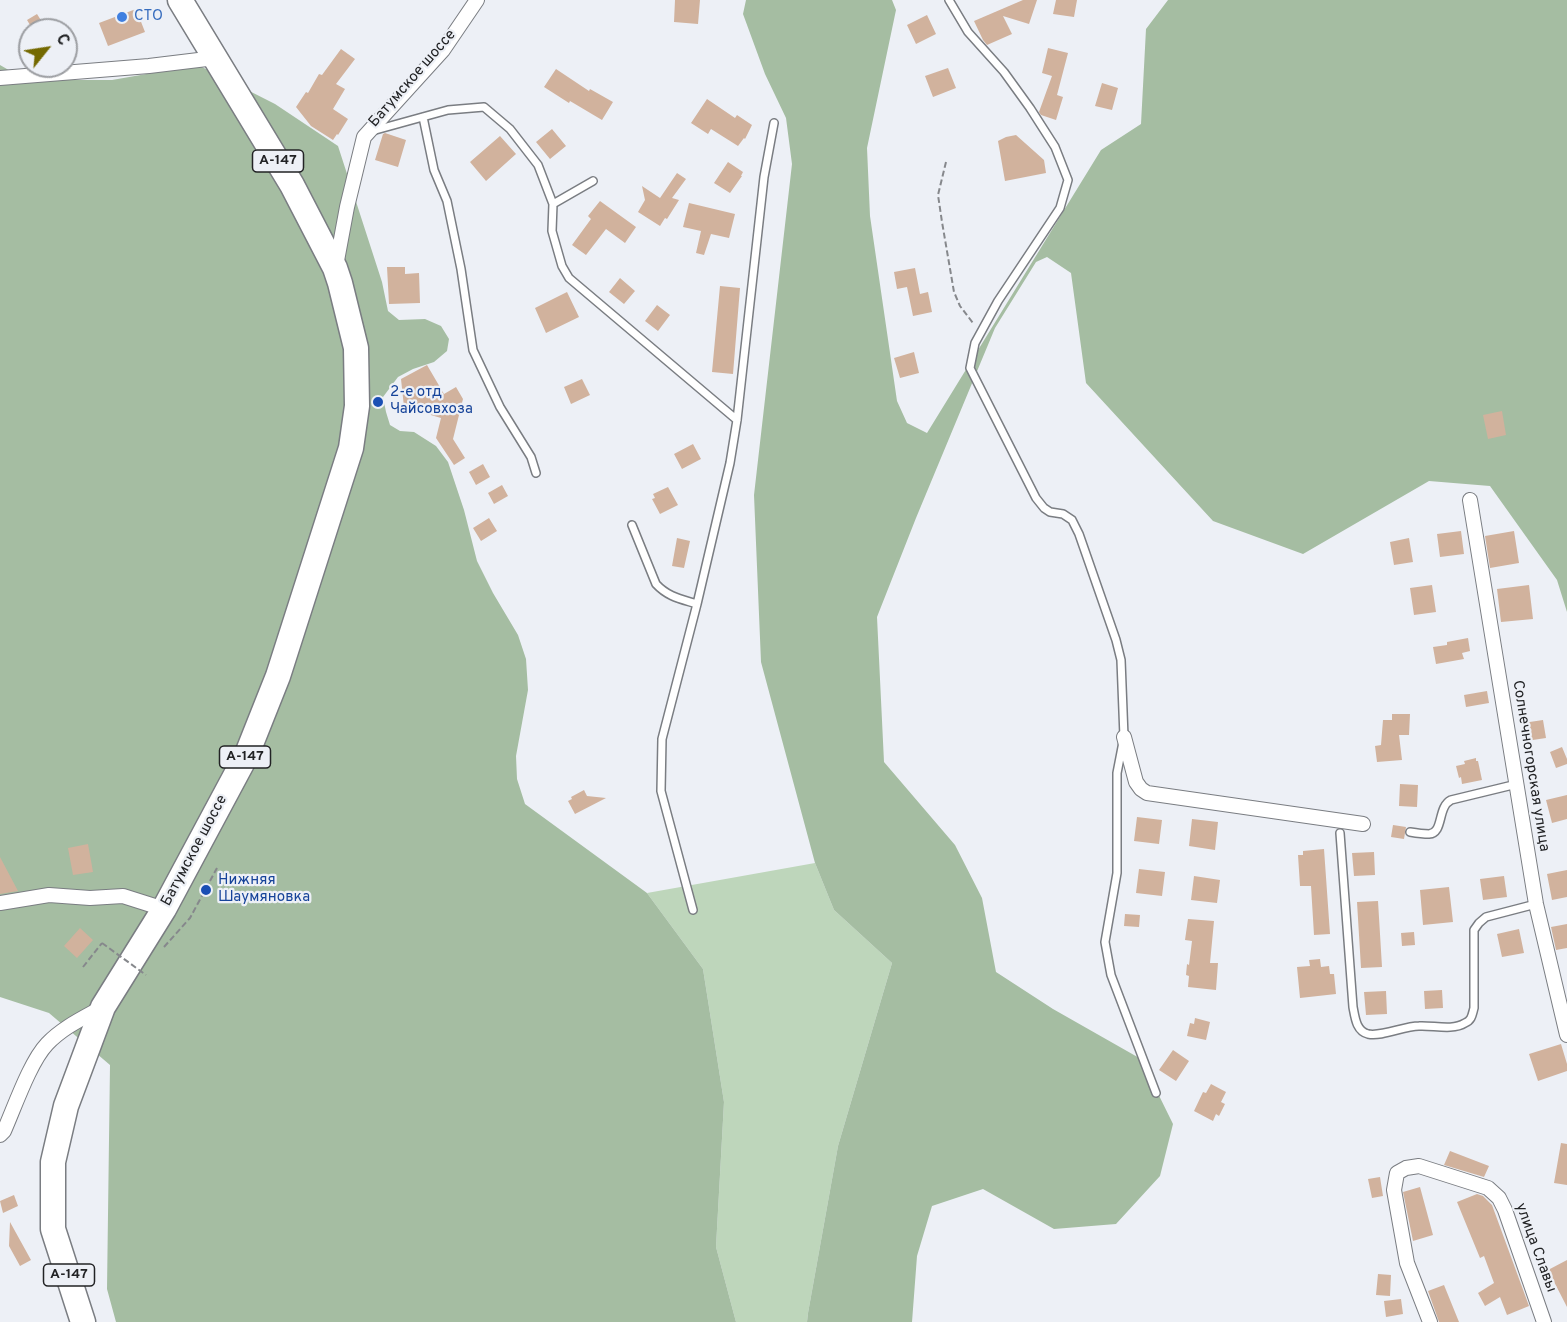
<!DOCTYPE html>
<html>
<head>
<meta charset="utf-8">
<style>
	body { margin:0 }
	#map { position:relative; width:1567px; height:1322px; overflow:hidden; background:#edf0f6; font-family:Overpass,sans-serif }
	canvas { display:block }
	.north { position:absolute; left:18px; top:18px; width:60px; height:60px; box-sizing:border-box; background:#edf0f6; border:2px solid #9c9ea2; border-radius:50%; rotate:60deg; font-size:16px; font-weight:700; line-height:24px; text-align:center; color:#222325 }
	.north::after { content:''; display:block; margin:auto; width:21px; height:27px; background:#746900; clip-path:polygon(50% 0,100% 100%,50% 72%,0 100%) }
</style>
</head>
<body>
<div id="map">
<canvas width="1567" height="1322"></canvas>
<div class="north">С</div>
</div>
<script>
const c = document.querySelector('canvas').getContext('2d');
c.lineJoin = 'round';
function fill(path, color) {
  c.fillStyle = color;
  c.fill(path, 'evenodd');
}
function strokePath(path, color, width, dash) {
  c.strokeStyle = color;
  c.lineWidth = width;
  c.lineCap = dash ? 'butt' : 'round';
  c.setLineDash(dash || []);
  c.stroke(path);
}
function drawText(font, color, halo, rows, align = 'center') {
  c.font = font + ' Overpass,sans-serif';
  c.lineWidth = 4.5;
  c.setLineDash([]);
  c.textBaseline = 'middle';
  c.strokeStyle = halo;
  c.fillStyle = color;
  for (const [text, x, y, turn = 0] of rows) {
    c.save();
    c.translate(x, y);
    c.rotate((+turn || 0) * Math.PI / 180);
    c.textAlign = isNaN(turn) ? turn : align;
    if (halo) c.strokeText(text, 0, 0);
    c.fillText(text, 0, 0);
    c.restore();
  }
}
fill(new Path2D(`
	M815,863l19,47 58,53 -54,183 -30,167 -1,9h-71l-20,-75 8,-145 -21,-133 -56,-76z`), '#bed6bb');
fill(new Path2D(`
	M746,0h146l4,10 -29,138 3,68 27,185 10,22 20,10 174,-283 40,-26 5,-95 22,-29h399v612l-10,-32 -67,-94 -61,-5 -126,73 -90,-33 -127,-138 -15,-110 -24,-16 -11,5 -41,66 -79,190 -39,99 7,145 71,83 27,53 14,74 57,37 88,50 32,65 -13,52 -44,48 -62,5 -71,-40 -51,17 -15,50 -5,66h-105l1,-9 30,-167 54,-183 -58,-53 -19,-47 -54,-201 -7,-167 38,-331 -6,-46 -21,-44 -22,-60z
	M0,65l26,15h86l86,-15 77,39 63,42 44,136 6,29 11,9 26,-1 16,7 8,13 -2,12 -13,11 -21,7 -15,8 -15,20 3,15 4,13 10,6 14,1 22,14 12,16 16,48 13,51 16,32 25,42 8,24 2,31 -12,66 1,23 8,25 122,89 56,76 21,133 -8,145 20,75h-620l-9,-33 3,-224 -61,-52 -49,-16z`), '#a5bda2');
fill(new Path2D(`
	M675,0h25l-2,24 -24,-2z
	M1023,0h14l-8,24 -26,-8 9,18 -25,11 -4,-5 -9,-19z
	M1056,0h21l-3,17 -21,-3z
	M136,9l9,23 -37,14 -9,-23z
	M37,14l7,11 -8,5h-3l-6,-10z
	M927,15l9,19 -20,10 -9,-19z
	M1048,48l20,5 -11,42 6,2 -7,23 -15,-5 -2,-3 13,-36 -10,-3z
	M341,49l14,10 -19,25 9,5 -12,20 15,10 -10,16 -1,-1 -4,6 -22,-14 -15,-19 10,-15 2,1 11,-19 3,1z
	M948,68l8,20 -23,9 -8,-21z
	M556,69l33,22 1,-2 23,13 -11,18 -32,-19 -1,2 -25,-16z
	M1102,83l16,5 -6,22 -17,-4z
	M707,99l28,19 2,-3 15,10 -7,14 -1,-1 -6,8 -27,-17 -3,5 -17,-11z
	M552,129l14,17 -16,13 -14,-17z
	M385,133l21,7 -8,27 -23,-7 8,-26z
	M1016,135l28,25 2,13 -41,8 -7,-40 8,-4z
	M500,136l16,18 -30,27 -16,-19z
	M728,162l15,10 -2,4h1l-12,17 -16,-10z
	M677,173l9,6 -14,19 7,2 -12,19 -2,-1 -5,8 -22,-14 7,-12 -3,-14 18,12z
	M600,201l36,26 -11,16 -19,-14 -20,26 -14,-10 19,-26 -3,-3z
	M689,203l46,11 -6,24 -18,-4 -7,21 -8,-2 5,-22 -18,-4z
	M387,267h18v7l14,-1 1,30 -31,1z
	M915,268l5,26 8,-2 4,20 -19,4 -6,-29 -10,2 -3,-17z
	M620,278l15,13 -11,13 -15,-12z
	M720,286l20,2 -7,86 -21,-2z
	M567,292l12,25 -33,16 -11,-25z
	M657,305l13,10 -12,16 -13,-10z
	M914,352l5,21 -19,5 -6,-20z
	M427,365l17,29 12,-7 7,12 -10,40 12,19 -11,7 -18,-27 5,-20 -37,-11 -3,-28z
	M582,379l8,16 -19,9 -7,-17z
	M1502,411l4,24 -18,4 -5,-24z
	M693,444l8,15 -19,10 -8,-15z
	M483,464l7,13 -14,8 -7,-13z
	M502,485l6,11 -14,8 -6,-11z
	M668,487l10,18 -18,9 -8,-15 3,-1 -2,-4z
	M489,518l8,13 -16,10 -8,-13z
	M1461,531l3,23 -24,3 -3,-23z
	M1514,531l5,32 -29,5 -5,-32z
	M677,538l13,3 -6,27 -12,-2z
	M1409,538l4,24 -19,3 -4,-23z
	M1432,585l4,27 -22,3 -4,-27z
	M1529,585l4,34 -32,3 -4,-33z
	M1468,638l2,13 -8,2 2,6 -28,5 -3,-17 14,-2v-3z
	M1487,691l2,12 -23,4 -2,-12z
	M1392,714h18l-1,21h-10l3,25 -25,2 -2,-16 6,-1 2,-25h9z
	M1543,720l3,18 -20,3 -3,-18z
	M1562,747l5,12v5l-11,4 -6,-16z
	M1476,758v3h2l4,19 -20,4 -1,-7 -2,1 -3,-12 9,-2 -1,-3z
	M1400,784l18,1 -1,22 -18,-1z
	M584,790l3,6 19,2 -31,16 -7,-13 4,-2 -1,-2z
	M1567,795v24l-15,4 -6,-23z
	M1137,817l25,3 -3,24 -25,-3z
	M1192,819l26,3 -3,28 -26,-4z
	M1393,825l13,2 -2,12 -13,-2z
	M88,844l5,28 -20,3 -5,-27z
	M1324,849l6,85 -16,1 -3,-49h-11l-2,-31h5v-4z
	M1374,852l1,23 -21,1 -2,-23z
	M0,857l18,34 -18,3z
	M1139,869l26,3 -3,24 -26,-3z
	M1567,870v27l-15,3 -5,-26z
	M1194,876l26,4 -3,23 -26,-3z
	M1504,876l3,21 -24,3 -3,-21z
	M1449,887l4,35 -30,3 -3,-35z
	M1378,901l4,66 -21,1 -4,-66z
	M1125,914l15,1 -1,12 -15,-1z
	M1188,919l26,2 -4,42h8l-2,27 -28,-3 1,-11 -3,-1 1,-11 2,1 3,-24 -7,-1z
	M1567,924v24l-11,2 -5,-23z
	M80,928l13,12 -16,18 -13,-12z
	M1519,929l5,24 -22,4 -5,-23z
	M1414,932l1,13 -13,1 -1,-13z
	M1320,959l1,8 8,-1 1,8h4l2,20 -36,4 -3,-31 13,-1 -1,-6z
	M1442,990l1,18 -18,1 -1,-18z
	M1386,991l1,23 -21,1 -2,-23z
	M1195,1018l15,4 -4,18 -19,-4 3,-13 4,1z
	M1561,1044l6,20v7l-29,10 -9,-27z
	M1173,1050l16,11 -13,20 -17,-11z
	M1211,1084l15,8 -5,10 4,2 -6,12 -3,-2 -3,7 -19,-10 9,-19 3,1z
	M1561,1143l6,1v41l-13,-2z
	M1450,1151l39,15 -5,11 -40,-12z
	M1380,1177l3,19 -11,2 -4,-19z
	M1420,1187l13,48 -20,6 -10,-49z
	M1477,1194l6,2 9,9 37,101 -22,9 -7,-18 -15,9 -7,-13 16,-10 -10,-27 -4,2 -23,-56z
	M14,1195l4,11 -15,7 -3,-12z
	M10,1222l21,38 -11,6 -11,-20z
	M1567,1260v47l-19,-37z
	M1378,1274l13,1 -1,21 -14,-1z
	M1444,1285l15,37h-20l-11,-31z
	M1401,1299l2,15 -17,3 -2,-16z`), '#d1b29d');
const service = new Path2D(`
	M949,0l19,32 36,40 26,36 25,39 13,33 -8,28 -62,93 -23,42 -5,25 66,130 8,10 6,4 13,2 9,6 7,14 37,106 5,20 3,77 -7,36v100l-12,69 6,33 45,118
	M423,117l11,53 13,31 14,68 12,81 27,57 31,50 5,16
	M372,131l76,-21 36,-3 26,22 28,36 15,39 -1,27 10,35 7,12 168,142
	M553,204l40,-23
	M632,525l24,59c12,13 25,15 41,20
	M1410,832c6,1 13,2 19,2 15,-1 8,-27 22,-34l66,-16
	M1340,833l13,174c2,10 3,24 15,27 14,3 36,-8 51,-8 14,-1 33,5 46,-3 7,-3 7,-8 9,-15v-78l5,-7 7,-6 50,-13
	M693,910l-32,-119 1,-52 35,-135 33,-141 7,-43 27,-243 10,-54`);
const minor = new Path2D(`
	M0,78l149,-12 66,-8
	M336,266l11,-59 17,-70 79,-87 34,-50
	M1470,500l66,404 31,131
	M1124,737l12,45 5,7 6,4 216,31
	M0,903l49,-8 41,3 33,-2 41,13
	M0,1135l4,-4c11,-25 26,-69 43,-87 15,-16 36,-26 54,-36
	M1430,1322l-23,-59 -13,-73 3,-17 9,-5 13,-2 69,22 11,10 6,12 39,112`);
const trunk = new Path2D(`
	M83,1322l-30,-93v-67l13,-56 37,-99 61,-98 83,-155 31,-78 73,-228 6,-42 -1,-58 -16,-65 -5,-15 -43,-83 -112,-185`);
strokePath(service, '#7a7d82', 10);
strokePath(minor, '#7a7d82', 16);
strokePath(trunk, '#7a7d82', 27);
strokePath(new Path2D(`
	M946,162l-8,33 4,27 12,70 6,14 13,17
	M164,947l26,-29 27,-50
	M83,967l19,-24`), '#86888c', 2, [6, 3]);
strokePath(service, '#fff', 7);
strokePath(minor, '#fff', 14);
strokePath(trunk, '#fff', 24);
strokePath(new Path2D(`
	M102,943l44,32`), '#86888c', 2, [6, 3]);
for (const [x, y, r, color] of [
	[122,17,6,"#3f7fe0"],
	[378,402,6,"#1a4fb4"],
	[206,890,6,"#1a4fb4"]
]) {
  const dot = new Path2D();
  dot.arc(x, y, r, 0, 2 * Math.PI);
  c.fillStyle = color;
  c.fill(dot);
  strokePath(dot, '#edf0f6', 2);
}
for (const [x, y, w] of [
	[278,161,51],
	[245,757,51],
	[69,1275,51]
]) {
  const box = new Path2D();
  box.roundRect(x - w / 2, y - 11, w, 22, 4.5);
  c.fillStyle = '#edf0f6';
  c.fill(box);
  strokePath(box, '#222325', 1.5);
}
drawText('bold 14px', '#222325', null, [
	["А-147",278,161],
	["А-147",245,757],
	["А-147",69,1275]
]);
drawText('15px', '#366cbe', '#edf0f6', [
	["СТО",134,17]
], 'left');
drawText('15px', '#222325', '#edf0f6', [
	["Батумское шоссе",413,79,-49],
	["Солнечногорская улица",1530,766,81],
	["Батумское шоссе",195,851,-62],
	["улица Славы",1535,1248,70]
]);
drawText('15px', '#164399', '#edf0f6', [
	["2-е отд",390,393],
	["Чайсовхоза",390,410],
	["Нижняя",218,881],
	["Шаумяновка",218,898]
], 'left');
</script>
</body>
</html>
